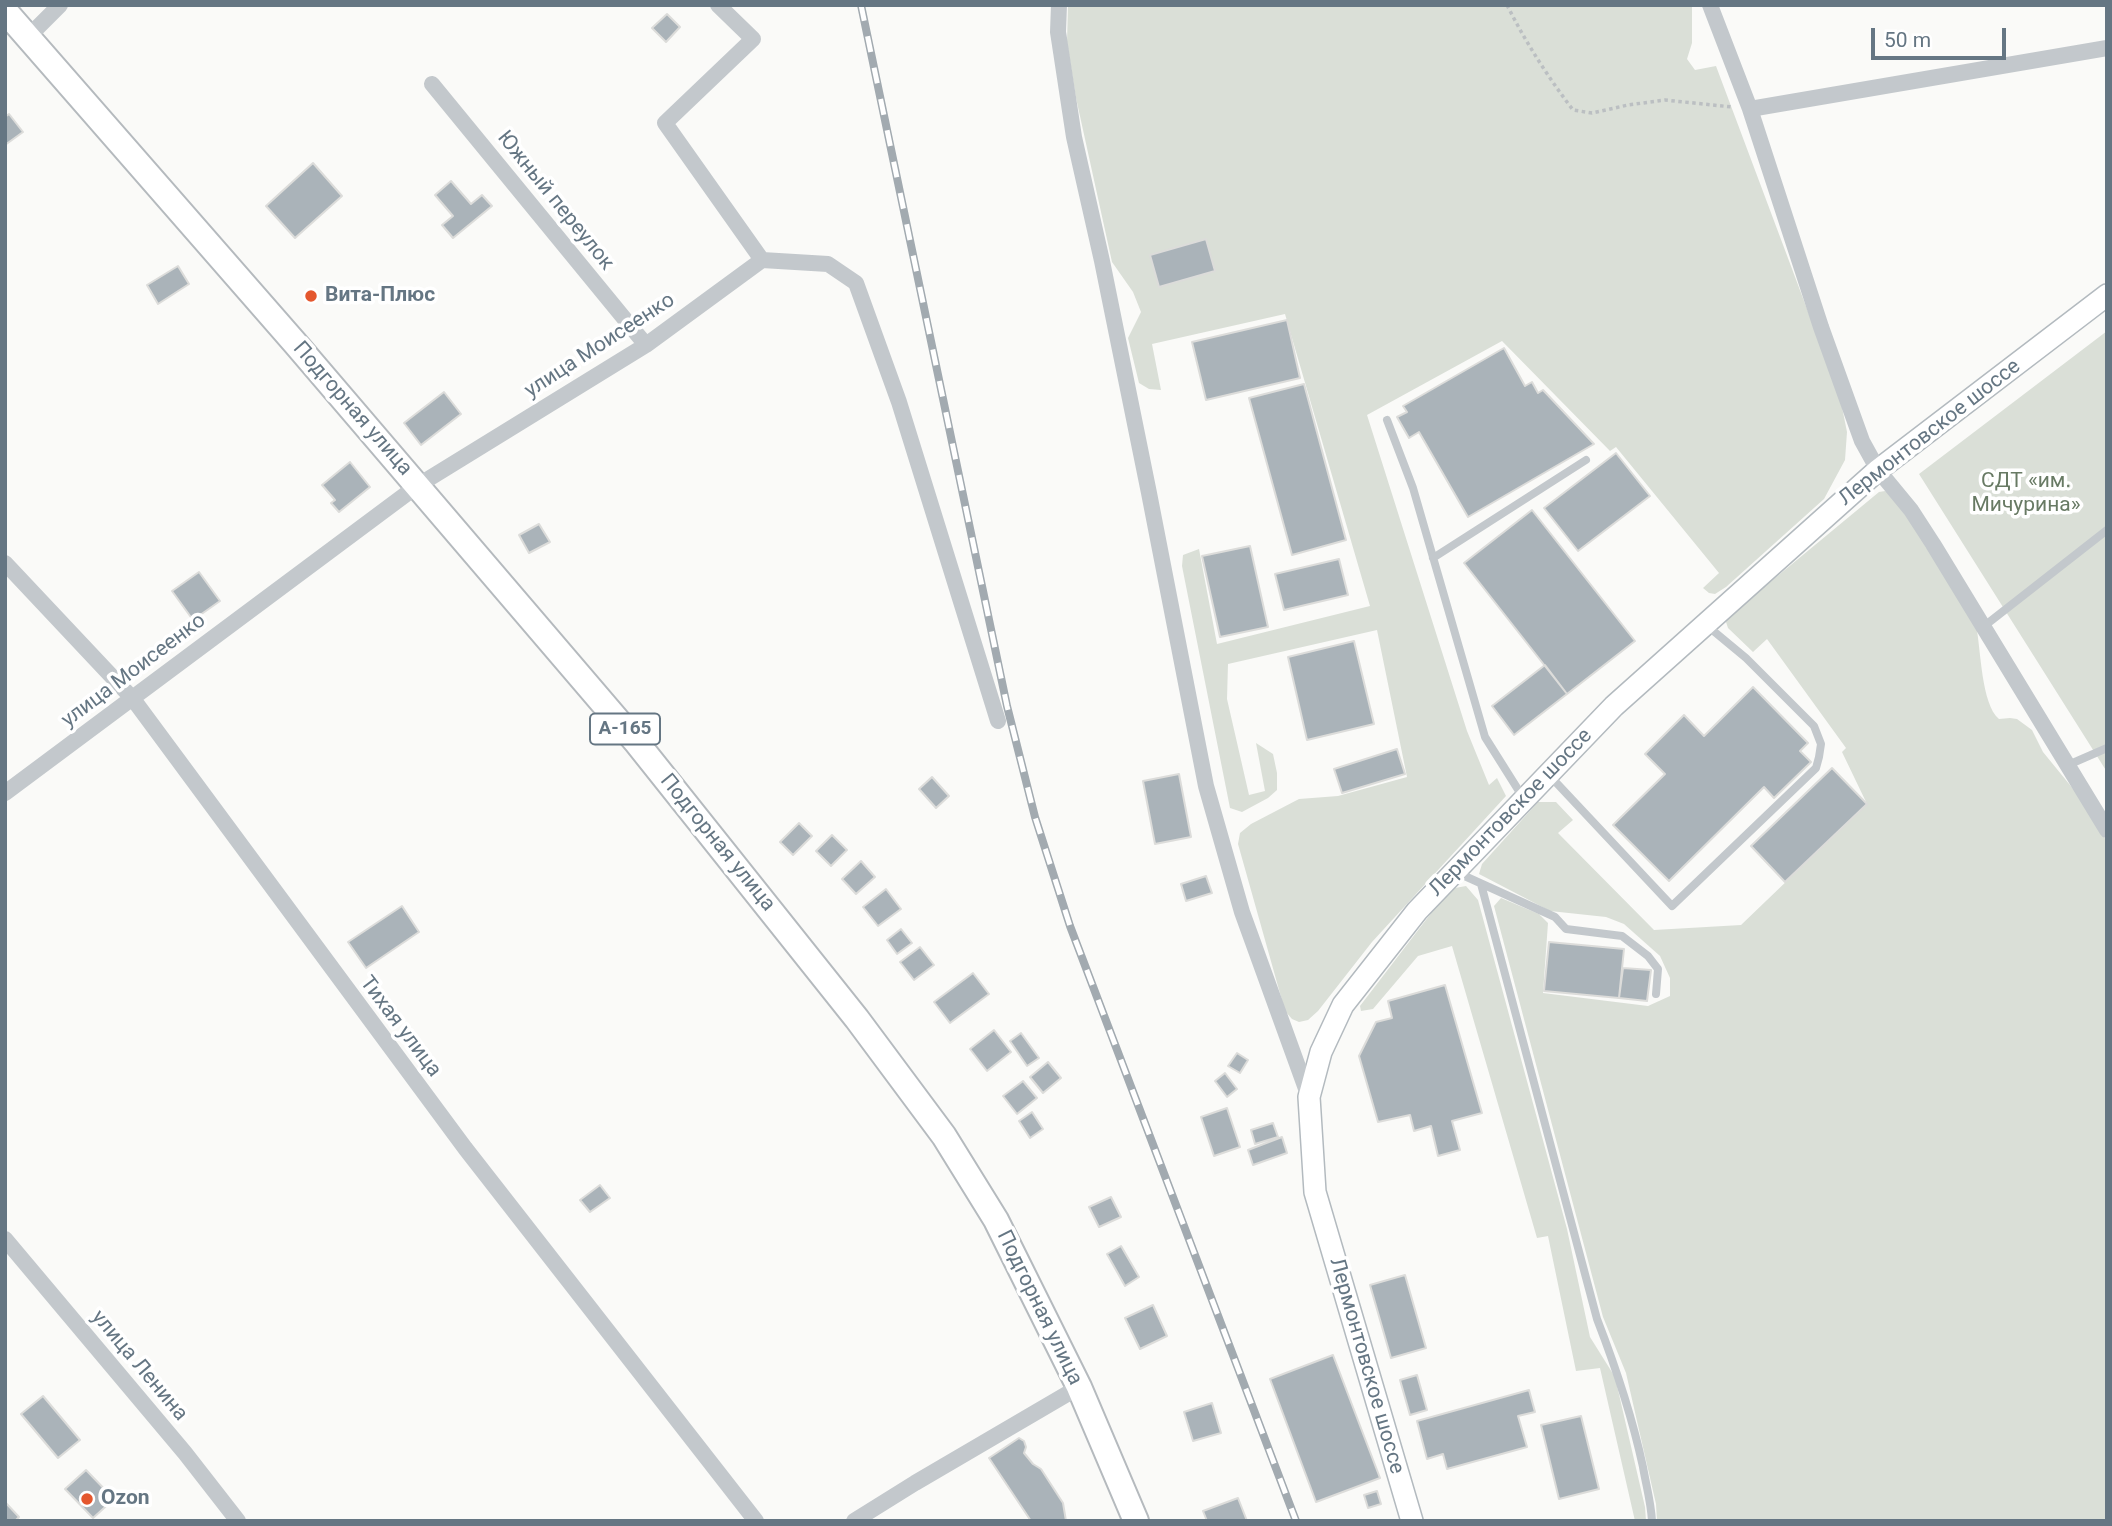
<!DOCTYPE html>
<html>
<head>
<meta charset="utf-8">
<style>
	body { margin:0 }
	#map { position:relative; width:2112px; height:1526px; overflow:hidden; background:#fafaf8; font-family:Roboto,sans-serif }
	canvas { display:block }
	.frame { position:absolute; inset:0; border:7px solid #657683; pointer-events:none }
	.scale { position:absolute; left:1871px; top:28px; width:135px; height:32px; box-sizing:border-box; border:4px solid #657683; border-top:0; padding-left:9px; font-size:21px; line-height:24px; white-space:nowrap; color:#657683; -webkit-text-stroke:5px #fff; paint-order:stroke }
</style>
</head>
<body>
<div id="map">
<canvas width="2112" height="1526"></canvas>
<div class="frame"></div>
<div class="scale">50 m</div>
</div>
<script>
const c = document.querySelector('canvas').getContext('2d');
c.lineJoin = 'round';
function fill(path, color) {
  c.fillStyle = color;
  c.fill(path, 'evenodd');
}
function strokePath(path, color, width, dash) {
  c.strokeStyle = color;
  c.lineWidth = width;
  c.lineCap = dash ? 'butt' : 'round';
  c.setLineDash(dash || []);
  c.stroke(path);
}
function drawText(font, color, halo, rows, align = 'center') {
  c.font = font + ' Roboto,sans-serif';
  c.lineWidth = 7;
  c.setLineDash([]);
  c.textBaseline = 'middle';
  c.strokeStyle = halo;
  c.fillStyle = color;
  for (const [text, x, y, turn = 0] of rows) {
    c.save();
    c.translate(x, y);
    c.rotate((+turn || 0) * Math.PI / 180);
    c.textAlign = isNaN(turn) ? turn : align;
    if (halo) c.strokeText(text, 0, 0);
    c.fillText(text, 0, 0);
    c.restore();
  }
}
fill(new Path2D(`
	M1068,5h624v38l-5,16 8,11 21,-4 124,331 7,35 -2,28 -21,39 -98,88 -11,7 -6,-1 -6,-5 16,-15 -103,-126 -6,4 -108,-110 -135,74 100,316 22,54 8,-7 9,18 -134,146 -54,69 -10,9 -9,2 -7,-3 -7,-8 -47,-167 2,-11 11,-9 48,-25 39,-3 69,-19 -30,-147 -149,34 -1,35 22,96 16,-4 -9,-48 17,11 4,19v17l-9,8 -26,14 -12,-4 -48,-242 1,-11 16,-6 18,95 153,-38 -85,-292 -133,30 9,46 -12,-1 -10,-6 -11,-45 13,-26 -8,-20 -21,-30 -36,-164 -9,-56z
	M2107,331v441l-188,-298z
	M1885,491l10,5 81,129c5,24 5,79 23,94l11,-1 7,1 15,11 11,22 40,49 24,41v679h-450l-1,-17 -30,-131 -23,-56 -109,-411 7,-8 38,16 9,9 -5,70 105,13 22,-10v-18l-10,-22 -36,-32 -18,-7 -56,-6 -71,-37 3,-10 56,-62h18l17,18 -15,13 96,97 87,-5 126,-121 -25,-52 4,-4 -79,-109 -14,13 -25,-24 -2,-6 2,-5 151,-125z
	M1466,886l12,14 89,329 23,108 25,40 30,130 1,14h-11l-35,-153 -24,3 -28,-135 -11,2 -85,-292 -34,10 -45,53 -12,2 -1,-5 85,-111 10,-7z`), '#dadfd7');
const building = new Path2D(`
	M667,14l13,13 -14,15 -14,-14z
	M9,114l14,18 -18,13v-28z
	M313,163l29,33 -47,42 -29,-32z
	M451,181l20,23 11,-9 10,11 -39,32 -11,-13 11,-9 -18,-21z
	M1206,239l9,32 -56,16 -9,-32z
	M178,266l11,18 -31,20 -11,-19z
	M1287,320l13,58 -94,22 -14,-58z
	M1504,348l21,38 7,-4 6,11 5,-3 51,54 -126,73 -49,-85 -10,6 -12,-21 10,-5 -4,-6z
	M1304,384l42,156 -54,15 -43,-157z
	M444,392l17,22 -40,31 -17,-22z
	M1616,453l34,43 -72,55 -34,-43z
	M350,462l20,25 -31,25 -8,-9 4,-3 -13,-15z
	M1532,510l103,131 -68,53 -103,-131z
	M539,524l11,18 -21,11 -10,-18z
	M1250,546l18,81 -48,10 -18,-81z
	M1339,559l9,36 -64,15 -9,-36z
	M199,572l21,29 -27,19 -21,-29z
	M1354,641l20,83 -67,16 -19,-83z
	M1545,665l22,29 -53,41 -22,-29z
	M1753,687l55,56 -8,8 11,11 -37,36 -10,-11 -95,94 -56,-56 52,-51 -20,-20 39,-39 20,21z
	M1397,749l8,25 -63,19 -8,-24z
	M1832,768l35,36 -82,78 -34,-36z
	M1179,774l12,63 -36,7 -12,-63z
	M932,777l17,19 -13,12 -17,-19z
	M799,823l13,13 -19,19 -13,-13z
	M832,835l15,15 -16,16 -15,-15z
	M861,861l14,16 -19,17 -14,-15z
	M1206,876l6,17 -26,8 -5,-17z
	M886,889l15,20 -23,17 -15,-19z
	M402,906l17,26 -53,36 -18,-26z
	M901,929l11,14 -15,11 -10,-14z
	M1549,942l75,7 -5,49 -75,-7z
	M920,947l14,18 -20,15 -14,-18z
	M1623,968l28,2 -4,31 -28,-3z
	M973,973l16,21 -39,29 -16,-21z
	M1445,985l37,128 -30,8 8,29 -22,6 -7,-30 -17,5 -4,-16 -32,7 -19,-66 17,-34 16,-4 -4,-17z
	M994,1030l17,22 -24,19 -17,-22z
	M1021,1033l18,25 -12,8 -17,-25z
	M1237,1053l11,7 -8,13 -12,-7z
	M1048,1062l13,16 -18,15 -13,-16z
	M1225,1073l12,16 -10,8 -12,-16z
	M1023,1081l14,17 -20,16 -14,-18z
	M1227,1108l13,39 -26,9 -13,-39z
	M1032,1112l11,17 -13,9 -11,-17z
	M1273,1123l5,14 -23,7 -4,-14z
	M1282,1137l5,16 -34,12 -5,-15z
	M600,1185l10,13 -20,14 -10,-12z
	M1111,1197l10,20 -22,10 -10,-20z
	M1121,1246l18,31 -14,9 -18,-32z
	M1405,1275l21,73 -35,10 -21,-73z
	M1153,1305l14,31 -27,13 -15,-31z
	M1333,1355l47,123 -64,24 -46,-123z
	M1417,1375l10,35 -17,5 -10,-35z
	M1529,1390l6,22 -17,4 9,31 -80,22 -4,-15 -16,5 -10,-38z
	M43,1396l37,44 -22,18 -37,-44z
	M1212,1403l9,30 -28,8 -9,-29z
	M1581,1416l18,73 -40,10 -18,-74z
	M1019,1438l5,3 2,6 -2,6 9,11 8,5 22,34 3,18h-35l-42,-63z
	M86,1470l28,29 -21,19 -28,-29z
	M1377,1491l4,13 -13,4 -4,-13z
	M1238,1498l9,23h-40l-4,-10z
	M5,1502l14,15 -4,4h-10z`);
fill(building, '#aab3b9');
strokePath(building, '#dcdcda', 2);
const secondary = new Path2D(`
	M1412,1521l-97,-329 -6,-95 12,-45 22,-47 74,-94 197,-205 264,-236 229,-175`);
const primary = new Path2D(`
	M5,11l290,332 342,400 220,276 87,117 52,84 83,167 57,134`);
strokePath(secondary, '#b3babf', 24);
strokePath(primary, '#b5babe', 28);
strokePath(new Path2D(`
	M1507,5c19,38 41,72 66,105l19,3 36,-8 37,-5 67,7`), '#bbbfc2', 3.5, [3.5, 3.5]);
strokePath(new Path2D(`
	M1387,420l26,68 72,249 39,62
	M1433,558l153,-98
	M1983,627l124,-97
	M2068,765l39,-17
	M1550,776l122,130 144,-138 3,-11 2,-13 -7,-18 -68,-68 -41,-34
	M1458,873l97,44 11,12 56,7 26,20 10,13 -2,25
	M1481,884l116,435c19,49 35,97 46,148 3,18 8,35 9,54`), '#c3c8cc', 8);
strokePath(new Path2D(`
	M718,5l35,34 -88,84 97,137
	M1059,5l-1,27 16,105 28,124 47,232 57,293 36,126 67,185
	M1710,5l40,104 71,218 41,114 16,29 33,40 22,34 174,286
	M28,37l32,-32
	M432,84l214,261
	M1750,109l357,-61
	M5,563l128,136 332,449 291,373
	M5,793l412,-307 229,-141 116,-85 66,4 28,19 43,119 99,319
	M5,1239l180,214 53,68
	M854,1521l61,-38 164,-96`), '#c3c8cc', 16);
strokePath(secondary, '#fff', 21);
strokePath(primary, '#fff', 24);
const rail = new Path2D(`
	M861,5l146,701 28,111 35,109 226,595`);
strokePath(rail, '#a2aab0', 8);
strokePath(rail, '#fff', 5, [16]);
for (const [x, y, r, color] of [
	[311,296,7,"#e4572e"],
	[87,1499,7,"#e4572e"]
]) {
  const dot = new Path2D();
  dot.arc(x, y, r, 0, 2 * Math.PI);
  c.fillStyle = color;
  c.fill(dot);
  strokePath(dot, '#fff', 2.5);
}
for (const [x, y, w] of [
	[625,729,70]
]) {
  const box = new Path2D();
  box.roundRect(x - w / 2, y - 15.5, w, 31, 5);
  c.fillStyle = '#fff';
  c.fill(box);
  strokePath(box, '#657683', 2);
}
drawText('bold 19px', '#657683', null, [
	["А-165",625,729]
]);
drawText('21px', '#657683', '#fff', [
	["Южный переулок",555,201,51],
	["улица Моисеенко",600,346,-33],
	["Подгорная улица",352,409,49],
	["Лермонтовское шоссе",1930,433,-38],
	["улица Моисеенко",134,671,-37],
	["Лермонтовское шоссе",1511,813,-46],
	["Подгорная улица",717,843,51],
	["Тихая улица",400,1027,53],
	["Подгорная улица",1039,1308,64],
	["улица Ленина",139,1366,50],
	["Лермонтовское шоссе",1366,1366,74]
]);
drawText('bold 21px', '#657683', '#fff', [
	["Вита-Плюс",325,296],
	["Ozon",101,1499]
], 'left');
drawText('21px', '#687a64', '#fff', [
	["СДТ «им.",2026,482],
	["Мичурина»",2026,506]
]);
</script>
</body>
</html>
